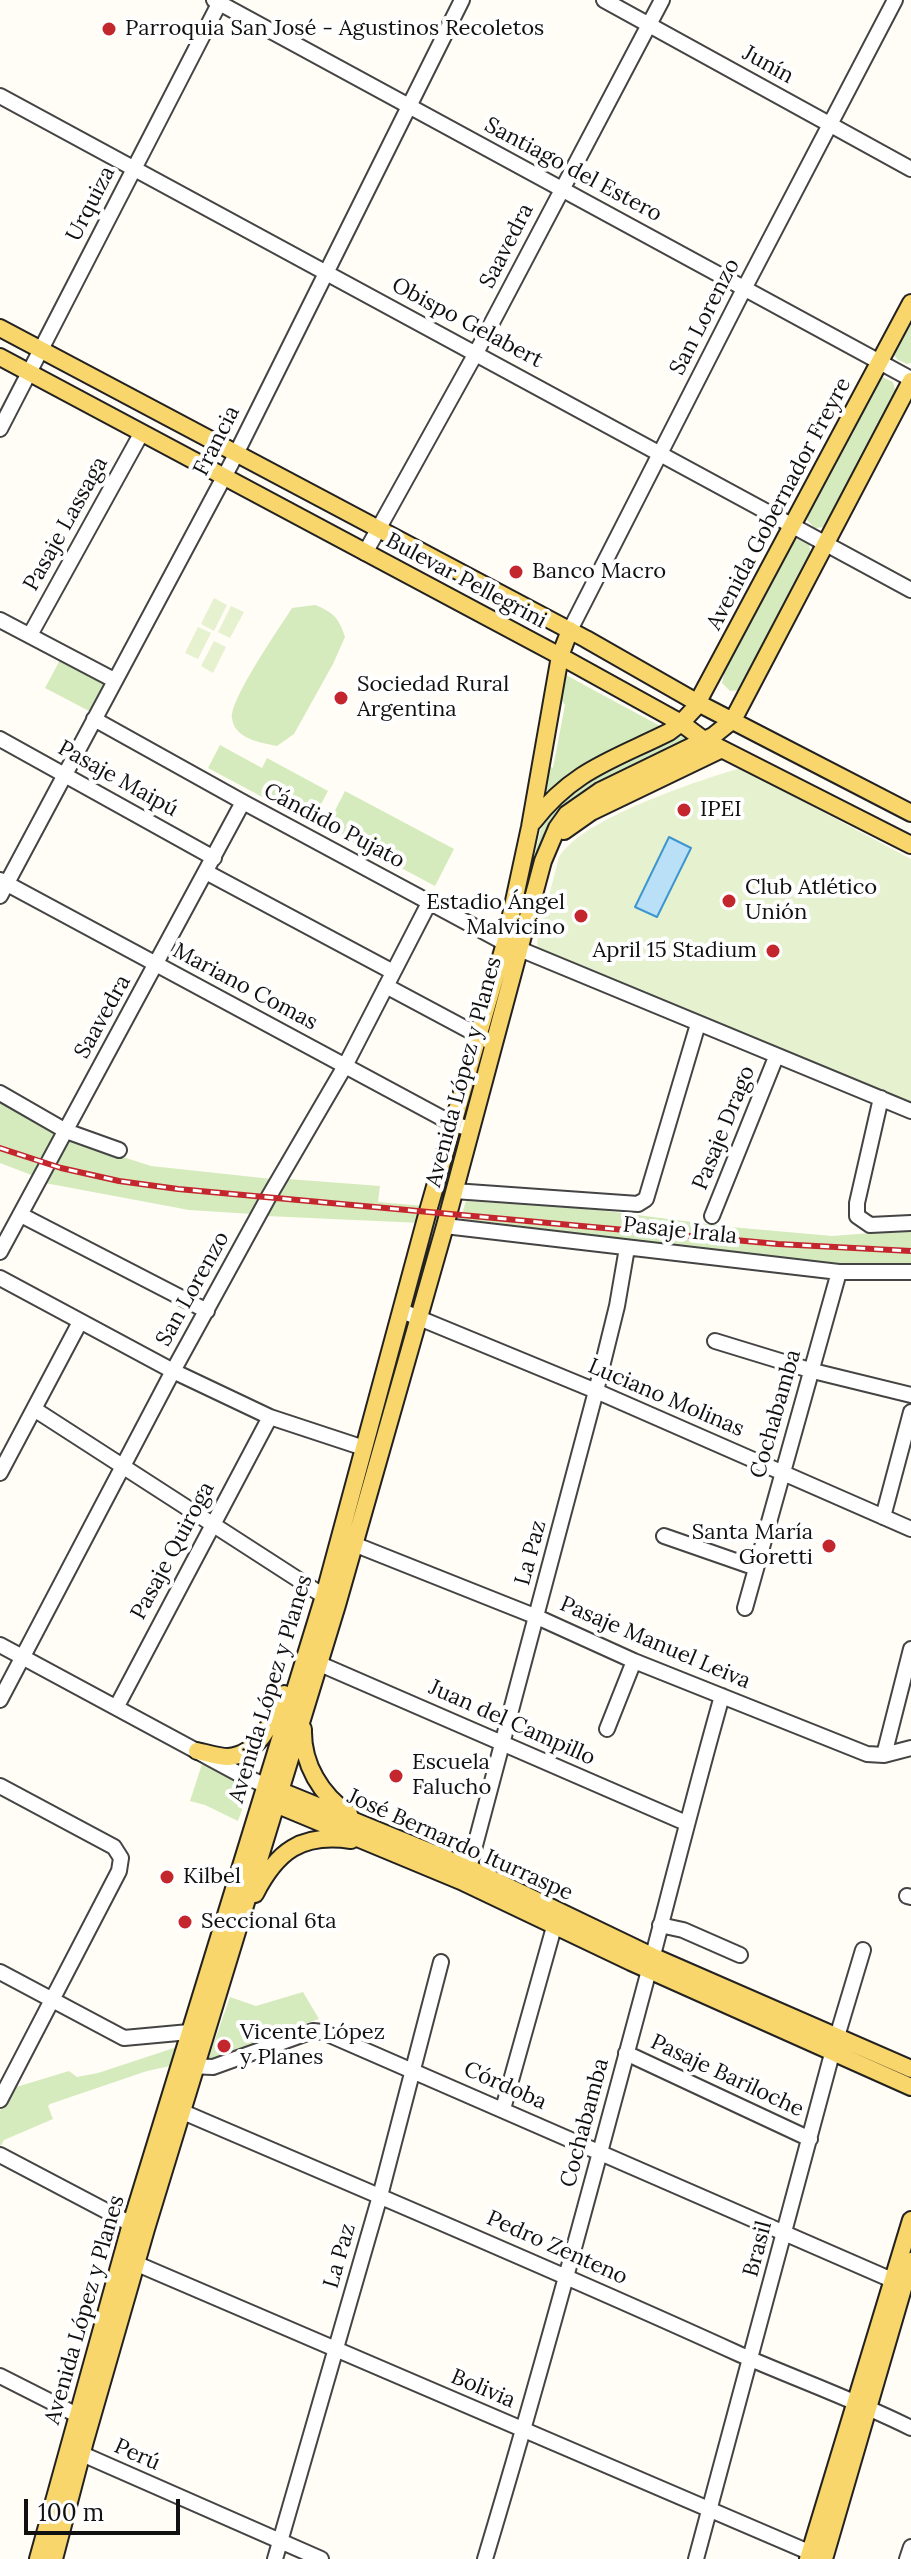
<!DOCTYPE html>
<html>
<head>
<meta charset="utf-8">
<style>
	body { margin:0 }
	#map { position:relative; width:911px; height:2559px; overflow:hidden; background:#fffdf5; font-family:Lora,serif }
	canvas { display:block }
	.scale { position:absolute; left:24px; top:2499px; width:156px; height:36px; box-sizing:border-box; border:4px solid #111; border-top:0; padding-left:10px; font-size:24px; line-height:28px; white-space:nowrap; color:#111; -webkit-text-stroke:6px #fff; paint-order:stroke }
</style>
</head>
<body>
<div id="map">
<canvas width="911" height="2559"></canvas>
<div class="scale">100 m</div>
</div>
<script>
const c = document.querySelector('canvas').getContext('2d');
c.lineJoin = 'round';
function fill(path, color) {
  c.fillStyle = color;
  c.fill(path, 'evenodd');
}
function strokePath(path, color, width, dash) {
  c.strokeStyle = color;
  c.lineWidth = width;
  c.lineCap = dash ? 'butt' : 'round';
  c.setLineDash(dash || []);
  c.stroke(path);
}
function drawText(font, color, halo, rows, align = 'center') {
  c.font = font + ' Lora,serif';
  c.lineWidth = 8;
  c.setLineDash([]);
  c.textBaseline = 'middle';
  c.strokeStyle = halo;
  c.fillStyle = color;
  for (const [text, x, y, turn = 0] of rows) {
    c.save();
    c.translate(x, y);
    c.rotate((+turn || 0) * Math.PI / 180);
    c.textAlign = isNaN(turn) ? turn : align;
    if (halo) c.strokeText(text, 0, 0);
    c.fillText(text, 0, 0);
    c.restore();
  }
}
fill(new Path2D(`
	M911,316v47l-4,1 -9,-4 -4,-5 2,-10z
	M882,377l11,5 3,11 -70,134 -11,1 -8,-8 2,-10 68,-132z
	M797,539l12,6 2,10 -70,135 -11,1 -8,-8 2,-10 68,-132z
	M315,605c18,7 24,13 30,32l-12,27 -39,70 -17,12c-15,-3 -43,-7 -45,-28 -2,-19 48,-91 60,-110z
	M60,660l46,24 -15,28 -46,-24z
	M564,674l98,53 -62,29 -54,36 -3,-1 4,-26 6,3 12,-63 -5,-7z
	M684,735l8,5 -106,49 -29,24 -10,15 -9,23 -25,89 28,-111 16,-24 27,-22z
	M220,745l42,23 5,-10 61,33 -17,32 -103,-55z
	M345,791l109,58 -19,37 -109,-58z
	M0,1100l57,33 -23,43 -34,-13z
	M70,1140l81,26 121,13 -20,35 -63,-4 -144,-27z
	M288,1179l92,7 -2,16 47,4 -4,17 -155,-7z
	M466,1201l117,7 148,19 101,9 79,-6v35l-81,-1 -370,-43z
	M202,1764l49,20 -13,37 -33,-16 -15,-4z
	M303,1992l16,27 -49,16 -64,30 24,-68 26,9z
	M180,2046l-5,19 -28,6 -97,33 -2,2 5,13 -49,21 -4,7v-36l13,-23 56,-17 8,6 21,-4z`), '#d5ebbd');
fill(new Path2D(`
	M214,598l13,7 -13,26 -13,-7z
	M231,606l13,6 -14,26 -12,-6z
	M198,627l13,6 -13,26 -13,-6z
	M214,641l12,6 -13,26 -12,-7z
	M740,768l171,91v244l-94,-36 -279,-116 -1,-9 22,-85c24,-39 136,-75 181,-89z`), '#e6f2cf');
const water = new Path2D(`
	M669,837l22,11 -34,69 -22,-10z`);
fill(water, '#b9e0f7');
strokePath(water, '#3f96cf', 2);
const minor = new Path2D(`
	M214,0l697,379
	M604,0l307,169
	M0,96l911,494
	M0,429l221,-429
	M365,553l111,-200 186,-353
	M0,620l114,60
	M570,630l175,-343 150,-287
	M30,635l111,-201
	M94,719l149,83 262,141 406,168
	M0,739l214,119
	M206,872l187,100
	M0,880l453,244 18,5
	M0,896l231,-432 231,-464
	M386,986l101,54
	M0,1093l66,38 53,19
	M881,1098l-24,105v13l13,9 41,-2
	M454,1191l184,13 8,-5 52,-175
	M21,1215l186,96
	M712,1216l64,-159
	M445,1226l394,46h72
	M0,1252l243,-450
	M0,1278l173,93 97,46 94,31
	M402,1311l194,80 315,138
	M715,1341l98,30 98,24
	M34,1409l299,193
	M0,1473l80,-151
	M883,1517l28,-105
	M664,1536l92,32
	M346,1541l191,76 97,44 233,93 17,1 27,-7
	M745,1608l94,-336
	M0,1645l241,130 24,10
	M320,1664l366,159
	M0,1700l173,-329 95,-173 77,-132 84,-163
	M117,1706l153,-289
	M607,1729l27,-68
	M884,1755l27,-106
	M0,1786l114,61 7,11 -2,13 -119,229
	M469,1868l127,-477 21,-85 10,-58
	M907,1896l4,1
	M660,1925l23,5 57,25
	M0,1972l124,66 76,-7
	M626,2053l184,86
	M187,2066l26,1 100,-36 10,1 569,248
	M503,2109l51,-182
	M183,2112c186,80 372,158 556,242 57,25 116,46 172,74
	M0,2155l131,69 11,4
	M128,2260l690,296
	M0,2376l85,43
	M73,2450l248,109
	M275,2559l105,-363 61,-234
	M485,2559c60,-199 113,-399 167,-600 23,-88 45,-175 70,-263
	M696,2559l137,-509 30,-100
	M907,2559l4,-12`);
const major = new Path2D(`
	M0,328l586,311 112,64 213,110
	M0,357l560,299 121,67 23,17 207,105
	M533,822c40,-52 80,-62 136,-90l12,-9 13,-14 217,-406
	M564,831l27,-19 131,-63
	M303,1729c-1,35 18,66 46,85
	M197,1751c10,2 21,6 31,6 32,-2 45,-38 56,-63
	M271,1787l198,81 183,88 259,113
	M266,1800l195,81 170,81 280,125
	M255,1894c22,-43 46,-61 96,-54
	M38,2559l93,-335 193,-628 104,-385 77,-268 25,-116 30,-171 10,-26
	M54,2559l31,-118 61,-212 191,-624 108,-379 98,-365 14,-33 10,-14 33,-23 113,-55 20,-16 178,-339
	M808,2559l103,-339
	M824,2559l87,-298`);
strokePath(minor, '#444', 18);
strokePath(major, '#222', 20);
strokePath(minor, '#fff', 14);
strokePath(major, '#f9d66b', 16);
const rail = new Path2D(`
	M0,1148l61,20 58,13 59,8 600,55 133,7`);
strokePath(rail, '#c4262e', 6);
strokePath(rail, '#fff', 3, [9]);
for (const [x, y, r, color] of [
	[109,29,8,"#c4262e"],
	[516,572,8,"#c4262e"],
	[341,698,8,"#c4262e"],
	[684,810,8,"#c4262e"],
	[729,901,8,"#c4262e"],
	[581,916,8,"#c4262e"],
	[773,951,8,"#c4262e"],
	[829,1546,8,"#c4262e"],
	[396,1776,8,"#c4262e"],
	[167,1877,8,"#c4262e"],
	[185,1922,8,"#c4262e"],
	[224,2046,8,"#c4262e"]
]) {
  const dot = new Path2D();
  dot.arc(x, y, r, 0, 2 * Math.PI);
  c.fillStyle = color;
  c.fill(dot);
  strokePath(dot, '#fff', 3);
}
drawText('22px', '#111', '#fff', [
	["Parroquia San José - Agustinos Recoletos",125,29],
	["Banco Macro",532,572],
	["Sociedad Rural",357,685],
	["Argentina",357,710],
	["IPEI",700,810],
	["Club Atlético",745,888],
	["Unión",745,913],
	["Estadio Ángel",565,903,"right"],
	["Malvicino",565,928,"right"],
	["April 15 Stadium",757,951,"right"],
	["Santa María",813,1533,"right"],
	["Goretti",813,1558,"right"],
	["Escuela",412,1763],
	["Falucho",412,1788],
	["Kilbel",183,1877],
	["Seccional 6ta",201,1922],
	["Vicente López",240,2033],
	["y Planes",240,2058]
], 'left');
drawText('22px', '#111', '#fff', [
	["Junín",768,65,29],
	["Santiago del Estero",573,170,28],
	["Urquiza",91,204,-63],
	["Saavedra",507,246,-63],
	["San Lorenzo",705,317,-63],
	["Obispo Gelabert",467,323,28],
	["Francia",217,441,-63],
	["Avenida Gobernador Freyre",779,504,-62],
	["Pasaje Lassaga",66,524,-61],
	["Bulevar Pellegrini",466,581,28],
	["Pasaje Maipú",118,779,29],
	["Cándido Pujato",334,826,28],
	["Mariano Comas",245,987,28],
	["Saavedra",103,1017,-61],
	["Avenida López y Planes",464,1072,-75],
	["Pasaje Drago",724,1128,-68],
	["Pasaje Irala",680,1231,6],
	["San Lorenzo",193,1289,-61],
	["Luciano Molinas",666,1398,23],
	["Cochabamba",776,1414,-74],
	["Pasaje Quiroga",173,1551,-62],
	["La Paz",531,1553,-75],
	["Pasaje Manuel Leiva",655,1643,23],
	["Avenida López y Planes",271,1689,-73],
	["Juan del Campillo",512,1723,24],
	["José Bernardo Iturraspe",460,1845,24],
	["Pasaje Bariloche",727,2076,25],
	["Córdoba",505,2086,24],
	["Cochabamba",585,2123,-75],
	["Pedro Zenteno",557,2248,24],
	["Brasil",758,2249,-75],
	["La Paz",340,2256,-74],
	["Avenida López y Planes",85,2310,-74],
	["Bolivia",483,2389,23],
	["Perú",137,2455,24]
]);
</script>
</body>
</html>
